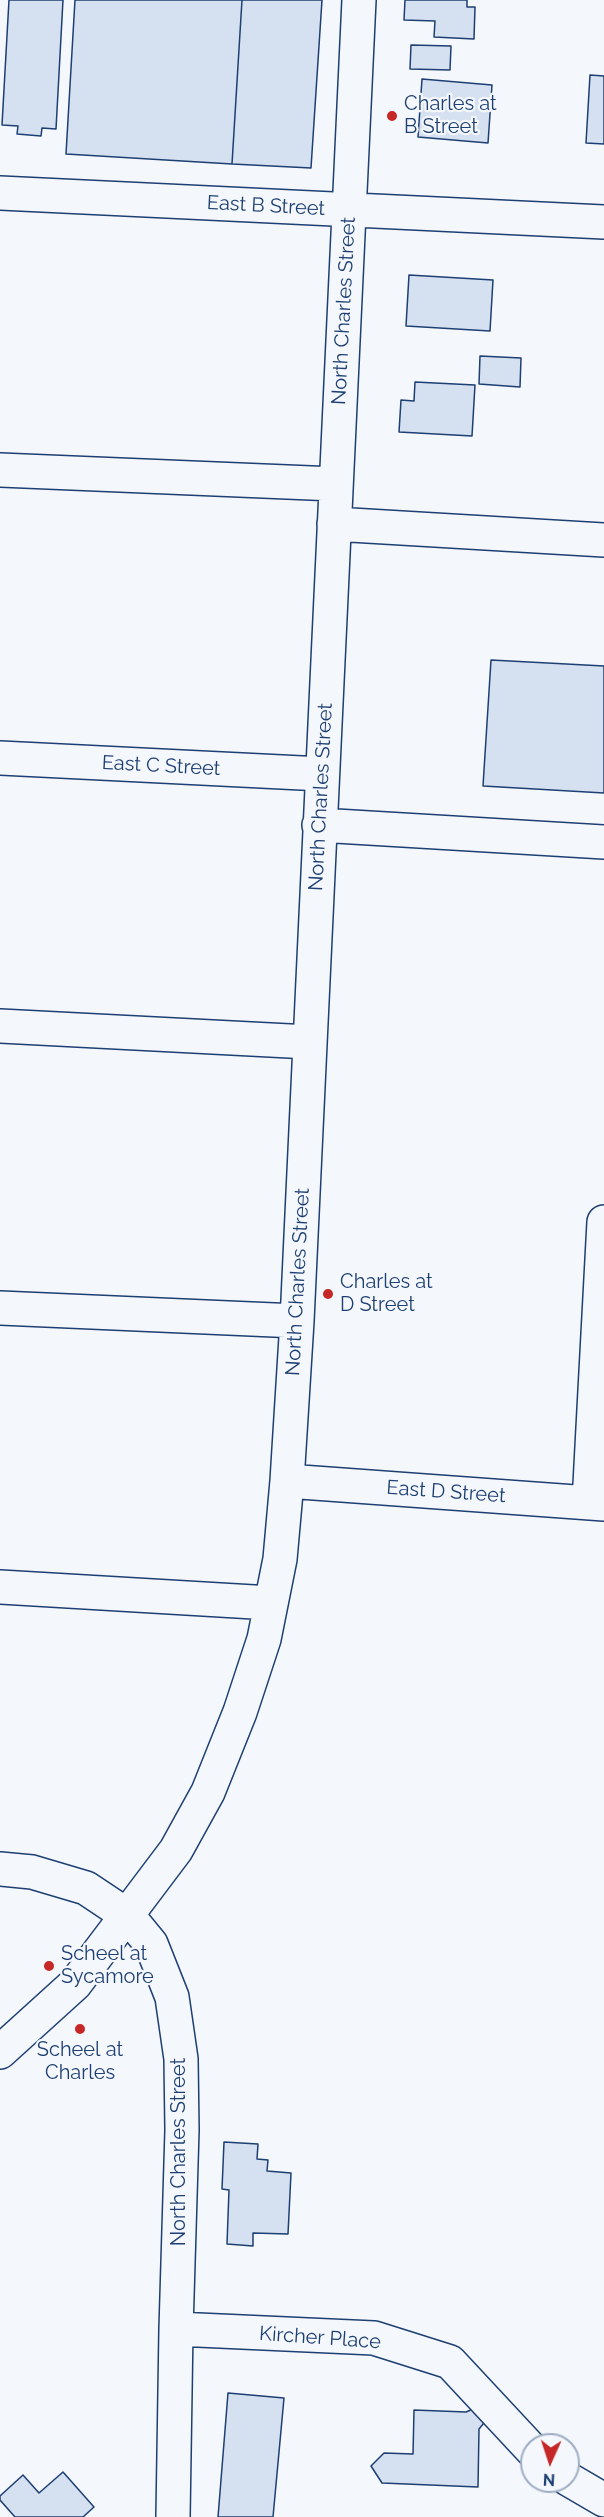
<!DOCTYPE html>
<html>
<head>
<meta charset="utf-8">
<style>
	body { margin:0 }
	#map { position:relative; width:604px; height:2517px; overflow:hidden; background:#f4f7fb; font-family:Raleway,sans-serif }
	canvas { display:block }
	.north { position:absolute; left:520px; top:2433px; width:60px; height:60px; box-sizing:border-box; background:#f4f7fb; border:2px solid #9eadc5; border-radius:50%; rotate:183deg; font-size:16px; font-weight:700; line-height:24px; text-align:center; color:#1d3f73 }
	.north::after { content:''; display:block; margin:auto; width:21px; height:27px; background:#c62828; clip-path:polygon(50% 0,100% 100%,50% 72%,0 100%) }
</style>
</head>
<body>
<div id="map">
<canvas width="604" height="2517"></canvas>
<div class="north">N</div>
</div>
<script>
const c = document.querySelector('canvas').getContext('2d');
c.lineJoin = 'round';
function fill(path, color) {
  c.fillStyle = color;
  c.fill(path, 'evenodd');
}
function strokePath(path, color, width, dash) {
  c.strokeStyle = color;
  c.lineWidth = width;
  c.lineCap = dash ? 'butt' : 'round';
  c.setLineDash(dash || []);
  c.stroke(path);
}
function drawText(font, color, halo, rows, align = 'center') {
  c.font = font + ' Raleway,sans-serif';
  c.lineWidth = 4.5;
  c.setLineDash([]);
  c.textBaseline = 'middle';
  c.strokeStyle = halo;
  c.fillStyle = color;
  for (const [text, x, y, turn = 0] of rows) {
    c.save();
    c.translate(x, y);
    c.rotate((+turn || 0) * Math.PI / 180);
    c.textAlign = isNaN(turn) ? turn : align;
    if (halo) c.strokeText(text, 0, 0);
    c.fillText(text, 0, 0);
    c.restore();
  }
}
const building = new Path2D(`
	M9,0h54l-7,129 -14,-1 -1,8 -24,-2 1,-8 -16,-1z
	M75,0h167l-10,164 -166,-10z
	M242,0h80l-11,168 -79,-4z
	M405,0h62v7h8l-1,32 -40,-2 1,-16 -31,-1z
	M411,45l40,1 -1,24 -40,-1z
	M590,75l14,1v68l-18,-1z
	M422,79l70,6 -4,58 -70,-6z
	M409,275l84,5 -3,51 -84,-5z
	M480,356l41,2 -1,29 -41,-3z
	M415,382l60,3 -3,51 -73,-4 2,-32 13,1z
	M491,660l113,6v127l-121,-7z
	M224,2142l34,2 -1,15 11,1 -1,11 24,2 -3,61 -35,-1v13l-26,-2 2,-54 -7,-1z
	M228,2393l56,5 -11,119h-55z
	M478,2407l10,11 -9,11 -1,58 -96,-4 -11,-17 13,-13 29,1 1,-44 52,2z
	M63,2472l31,35 -11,10h-68l-15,-17v-4l23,-21 16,18z`);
fill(building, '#d5e0f0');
strokePath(building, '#1d3f73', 1.5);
const minor = new Path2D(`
	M0,193l604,29
	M0,470l335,14
	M334,524l270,16
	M0,758l322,16
	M319,825l285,17
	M0,1026l309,16
	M0,1308l297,13
	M287,1481l317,23
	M589,1503l15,-281
	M0,1587l271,16
	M0,1869l32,3 54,16 42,28 23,28 21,53 9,62 1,71 -6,199 -3,188
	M0,2052l75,-68 101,-134 32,-58 32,-80 24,-73 16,-80 7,-78 10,-160 62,-1321
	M176,2329l198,9 76,24 82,88
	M568,2479l36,21`);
strokePath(minor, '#1d3f73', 36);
strokePath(minor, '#f4f7fb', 33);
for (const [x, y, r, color] of [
	[392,116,6,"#c62828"],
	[328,1294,6,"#c62828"],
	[49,1966,6,"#c62828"],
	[80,2029,6,"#c62828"]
]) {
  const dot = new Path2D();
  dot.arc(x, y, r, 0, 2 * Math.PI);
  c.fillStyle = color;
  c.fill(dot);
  strokePath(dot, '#f4f7fb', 2);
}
drawText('20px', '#1d3f73', '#f4f7fb', [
	["Charles at",404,104],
	["B Street",404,127],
	["Charles at",340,1282],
	["D Street",340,1305],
	["Scheel at",61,1954],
	["Sycamore",61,1977],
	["Scheel at",80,2050,"center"],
	["Charles",80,2073,"center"]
], 'left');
drawText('20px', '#1d3f73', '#f4f7fb', [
	["East B Street",266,206,3],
	["North Charles Street",344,311,-87],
	["East C Street",161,766,3],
	["North Charles Street",321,797,-87],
	["North Charles Street",298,1282,-87],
	["East D Street",446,1492,4],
	["North Charles Street",179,2152,-90],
	["Kircher Place",320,2338,4]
]);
</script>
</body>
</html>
